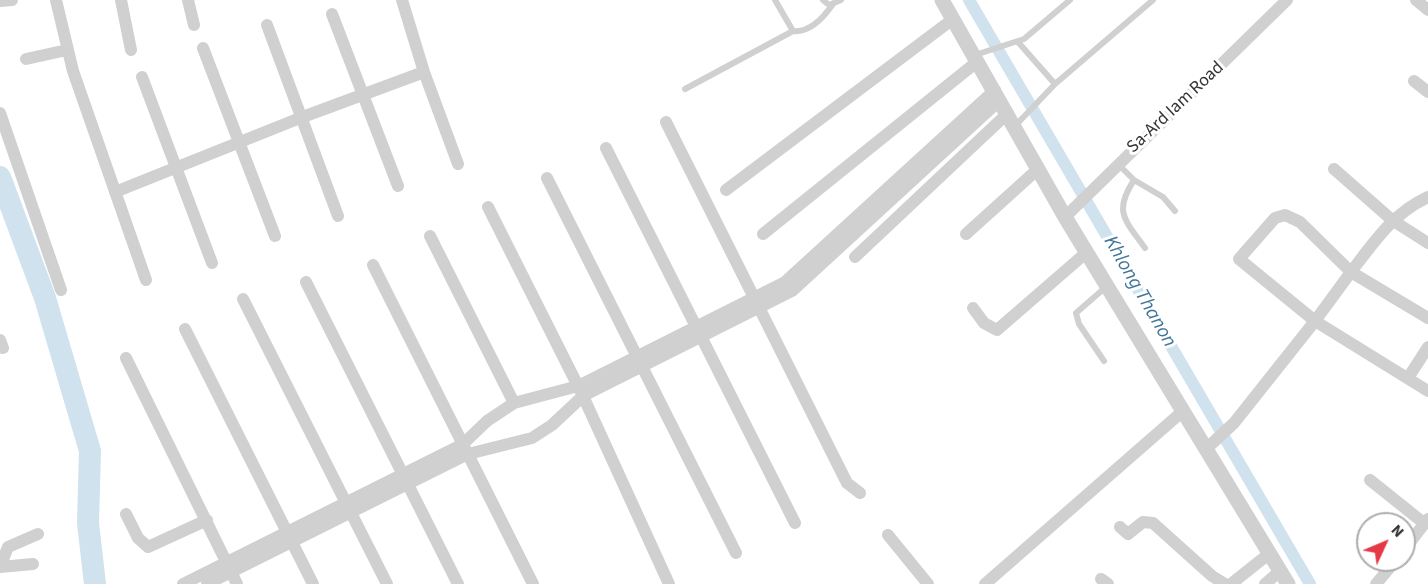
<!DOCTYPE html>
<html>
<head>
<meta charset="utf-8">
<style>
	body { margin:0 }
	#map { position:relative; width:1428px; height:584px; overflow:hidden; background:#fff; font-family:"Source Sans 3",sans-serif }
	canvas { display:block }
	.north { position:absolute; left:1356px; top:512px; width:60px; height:60px; box-sizing:border-box; background:#fff; border:2px solid #adadad; border-radius:50%; rotate:46deg; font-size:16px; font-weight:700; line-height:24px; text-align:center; color:#333 }
	.north::after { content:''; display:block; margin:auto; width:21px; height:27px; background:#e63946; clip-path:polygon(50% 0,100% 100%,50% 72%,0 100%) }
</style>
</head>
<body>
<div id="map">
<canvas width="1428" height="584"></canvas>
<div class="north">N</div>
</div>
<script>
const c = document.querySelector('canvas').getContext('2d');
c.lineJoin = 'round';
function strokePath(path, color, width, dash) {
  c.strokeStyle = color;
  c.lineWidth = width;
  c.lineCap = dash ? 'butt' : 'round';
  c.setLineDash(dash || []);
  c.stroke(path);
}
function drawText(font, color, halo, rows, align = 'center') {
  c.font = font + ' "Source Sans 3",sans-serif';
  c.lineWidth = 6;
  c.setLineDash([]);
  c.textBaseline = 'middle';
  c.strokeStyle = halo;
  c.fillStyle = color;
  for (const [text, x, y, turn = 0] of rows) {
    c.save();
    c.translate(x, y);
    c.rotate((+turn || 0) * Math.PI / 180);
    c.textAlign = isNaN(turn) ? turn : align;
    if (halo) c.strokeText(text, 0, 0);
    c.fillText(text, 0, 0);
    c.restore();
  }
}
strokePath(new Path2D(`
	M969,0l341,584`), '#cfe2ee', 12);
strokePath(new Path2D(`
	M0,177l45,121 45,153 -2,72 7,61`), '#cfe2ee', 22);
strokePath(new Path2D(`
	M775,0l18,31c17,2 31,-14 40,-27
	M823,0l6,5 12,-5
	M1018,42l37,42
	M975,55l49,-16 46,-39
	M685,89l108,-58
	M1015,126l40,-42 98,-84
	M1118,164l16,16 29,17 12,14
	M1134,180c-21,32 -9,40 11,68
	M1104,361l-25,-37 -3,-11 31,-27`), '#d0d0d0', 6);
strokePath(new Path2D(`
	M56,0l17,71 73,209
	M121,0l10,50
	M188,0l6,25
	M402,0l22,72 34,92
	M1416,0l12,10
	M0,1l12,-1
	M332,14l66,172
	M267,25l71,191
	M203,48l72,188
	M26,59l41,-9
	M142,77l70,186
	M1414,81l14,11
	M0,113l61,177
	M666,122l181,361 13,10
	M606,148l189,375
	M1334,169l58,51 36,23
	M547,178l189,375
	M726,190l227,-171
	M115,192l185,-74 124,-46
	M1428,197c-35,16 -54,45 -77,75l77,46
	M488,207l95,189 86,188
	M1285,215l15,7 51,50 -36,49 -76,-62 36,-41z
	M1065,217l222,-217
	M763,234l215,-173
	M966,234l72,-65
	M430,236l84,167
	M855,257l153,-144
	M373,265l160,319
	M306,282l152,302
	M243,299l144,285
	M973,308l11,15 13,7 90,-78
	M185,329l128,255
	M0,340l3,8
	M126,358l111,226
	M1408,378l20,-31
	M1206,449l28,-26 81,-102 113,70
	M1370,480l55,44
	M126,514l12,24 10,9 59,-27
	M1120,527l8,7 15,-12 10,1 59,53 13,8
	M888,535l40,49
	M1404,550l24,-31
	M0,567l8,-20 30,-13
	M0,567l33,-3
	M1101,579l7,5
	M183,584l280,-140 24,-23 27,-18 64,-17 207,-104 210,-192
	M207,584l261,-130 64,-16 20,-13 31,-29 209,-105 208,-191
	M985,584l198,-173
	M1231,584l39,-31
	M1265,584l15,-13
	M1376,584l20,-24`), '#d0d0d0', 12);
strokePath(new Path2D(`
	M942,0l123,217 223,367`), '#d0d0d0', 15);
drawText('18px', '#333', '#fff', [
	["Sa-Ard Iam Road",1176,108,-43]
]);
drawText('italic 20px', '#3f7597', '#fff', [
	["Khlong Thanon",1139,292,60]
]);
</script>
</body>
</html>
